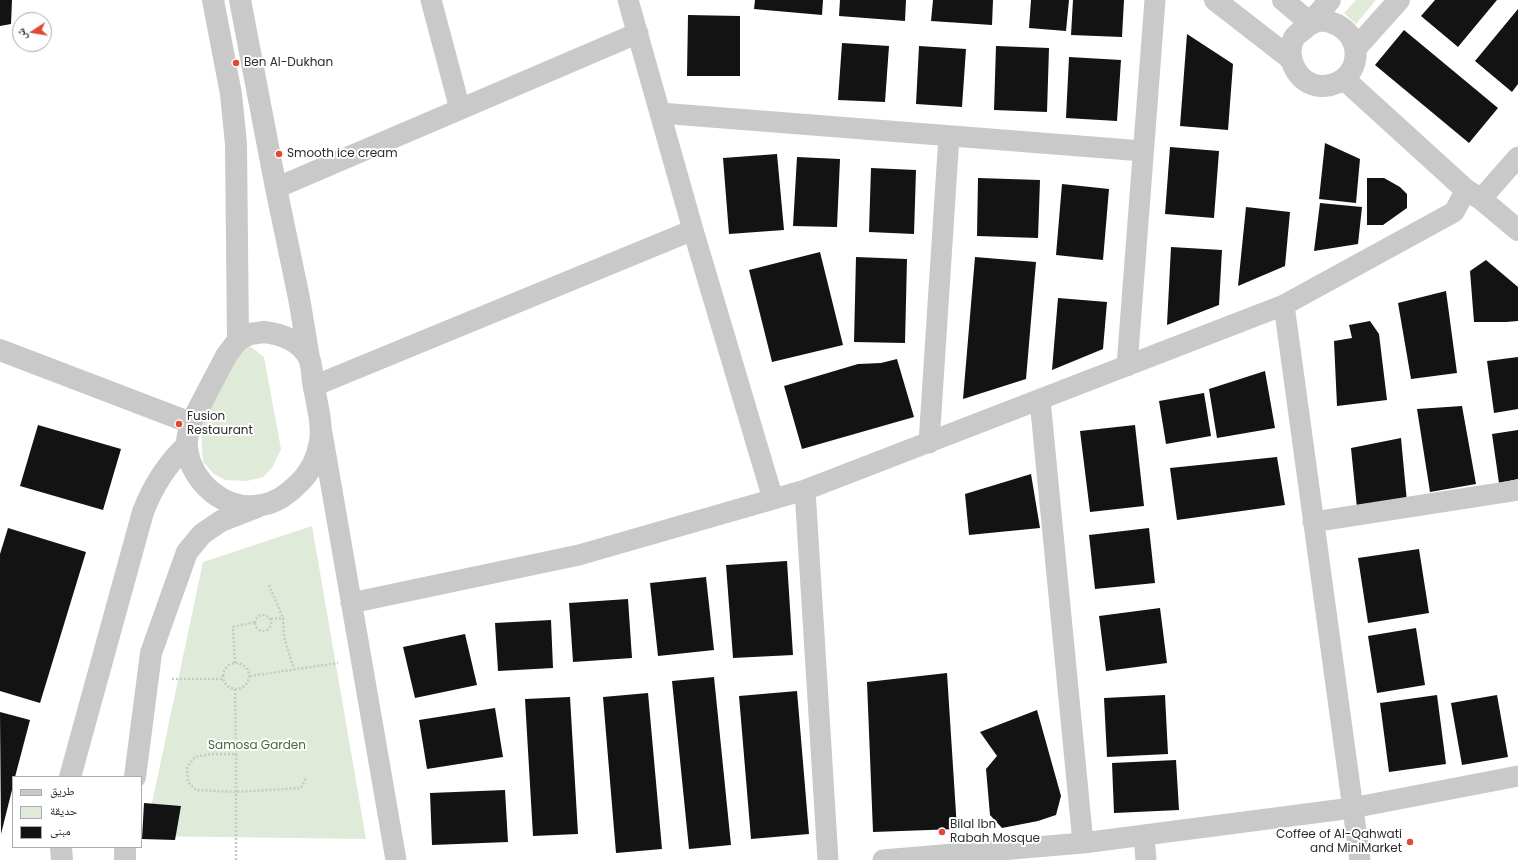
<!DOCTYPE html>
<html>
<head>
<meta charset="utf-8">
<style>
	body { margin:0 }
	#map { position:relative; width:1518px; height:860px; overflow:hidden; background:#fff; font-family:Poppins,"Noto Naskh Arabic",sans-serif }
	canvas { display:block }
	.legend { position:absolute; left:12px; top:776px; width:130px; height:72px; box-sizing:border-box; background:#fff; border:1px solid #ababab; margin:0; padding:5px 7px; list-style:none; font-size:12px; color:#2c2c2c }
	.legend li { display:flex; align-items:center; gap:8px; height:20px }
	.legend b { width:20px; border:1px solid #ababab }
	.north { position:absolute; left:12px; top:12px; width:40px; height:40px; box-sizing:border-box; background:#fff; border:1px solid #ababab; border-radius:50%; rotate:258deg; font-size:11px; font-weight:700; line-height:16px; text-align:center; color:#2c2c2c }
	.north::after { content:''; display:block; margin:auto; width:14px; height:18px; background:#e04a31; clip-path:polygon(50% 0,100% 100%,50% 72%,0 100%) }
</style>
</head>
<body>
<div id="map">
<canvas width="1518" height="860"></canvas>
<ul class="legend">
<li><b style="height:5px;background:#c9c9c9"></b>طريق</li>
<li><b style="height:11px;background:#dfead9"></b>حديقة</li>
<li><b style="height:11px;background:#131313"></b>مبنى</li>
</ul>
<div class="north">ش</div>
</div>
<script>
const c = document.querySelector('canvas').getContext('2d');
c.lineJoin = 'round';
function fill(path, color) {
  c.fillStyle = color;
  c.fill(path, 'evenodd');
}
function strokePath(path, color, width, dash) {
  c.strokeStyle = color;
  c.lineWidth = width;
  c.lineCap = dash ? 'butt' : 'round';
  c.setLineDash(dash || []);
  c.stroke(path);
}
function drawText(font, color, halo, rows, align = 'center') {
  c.font = font + ' Poppins,sans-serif';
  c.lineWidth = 4;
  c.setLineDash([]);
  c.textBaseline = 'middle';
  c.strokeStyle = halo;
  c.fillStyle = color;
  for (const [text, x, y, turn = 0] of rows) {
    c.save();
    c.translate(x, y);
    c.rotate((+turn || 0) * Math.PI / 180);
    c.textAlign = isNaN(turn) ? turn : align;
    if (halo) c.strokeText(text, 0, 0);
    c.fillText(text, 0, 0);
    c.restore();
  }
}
fill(new Path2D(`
	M1356,0h20l-20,24 -12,-11z
	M239,346l12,1 13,10 17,92 -9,19 -9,9 -16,4 -22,-1 -11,-6 -11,-12 -2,-34z
	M312,526l54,313 -221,-3 58,-274z`), '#dfead9');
fill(new Path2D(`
	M0,0h12l-1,24 -11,2z
	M755,0h68l-1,15 -68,-6z
	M840,0h66l-1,21 -66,-5z
	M933,0h60l-1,25 -61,-4z
	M1031,0h38l-3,31 -37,-3z
	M1073,0h51l-2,37 -51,-2z
	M1435,0h62l-39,47 -37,-31z
	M1518,9v75l-6,8 -37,-31z
	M688,15l52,1v60h-53z
	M1404,30l94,78 -29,35 -94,-78z
	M1187,34l46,30 -5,66 -48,-4z
	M842,43l47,3 -4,56 -47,-2z
	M919,46l47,3 -4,58 -46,-3z
	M996,46l53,2 -2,64 -53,-2z
	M1069,57l52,3 -4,61 -51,-3z
	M1325,143l35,16 -4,44 -37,-4z
	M1170,147l49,4 -5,67 -49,-4z
	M777,154l7,76 -55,4 -6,-76z
	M797,157l43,2 -3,68 -44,-1z
	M871,168l45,2 -2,64 -45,-2z
	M978,178l62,2 -2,58 -61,-2z
	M1367,178h17l16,9 7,7v14l-24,17h-16z
	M1062,184l47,5 -6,71 -47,-5z
	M1320,203l42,4 -4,37 -44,7z
	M1246,207l44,5 -5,54 -47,20z
	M1171,247l51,3 -3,55 -52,20z
	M820,252l23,93 -71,17 -23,-92z
	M856,257l51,2 -2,84 -51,-1z
	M975,257l61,5 -10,117 -63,20z
	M1486,260l32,27v34l-12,1h-32l-4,-51z
	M1446,291l11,82 -46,6 -13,-76z
	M1058,298l49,4 -4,47 -51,21z
	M1370,321l9,13 8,66 -50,6 -3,-65 18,-3 -3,-13z
	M1518,357v52l-24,4 -7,-52z
	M897,359l17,58 -112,32 -18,-63 74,-22 23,-1z
	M1265,371l10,57 -58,10 -8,-49z
	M1204,393l7,43 -45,8 -7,-43z
	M1462,406l14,78 -46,8 -13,-83z
	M38,425l83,24 -18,61 -83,-24z
	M1135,425l9,81 -54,6 -10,-81z
	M1518,430v49l-19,4 -7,-49z
	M1401,438l6,64 -50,6 -6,-60z
	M1277,457l8,48 -108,15 -7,-52z
	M1031,474l9,54 -71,7 -4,-41z
	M8,528l78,24 -46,151 -40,-12v-137z
	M1149,528l6,55 -60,6 -6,-54z
	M1419,549l10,64 -61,10 -10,-65z
	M787,561l6,94 -60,3 -7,-93z
	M706,577l8,73 -56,6 -8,-73z
	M628,599l4,59 -59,4 -4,-59z
	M1160,608l7,55 -61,8 -7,-55z
	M551,620l2,48 -55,3 -3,-48z
	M1416,628l9,57 -48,8 -9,-57z
	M465,634l12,51 -62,13 -12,-51z
	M947,673l10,156 -84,3 -6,-150z
	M714,677l17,168 -42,4 -17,-168z
	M797,691l12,143 -58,5 -12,-143z
	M648,693l14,156 -46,4 -13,-156z
	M1165,695l3,59 -61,3 -3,-59z
	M1437,695l9,69 -57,8 -9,-69z
	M1497,695l11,62 -46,8 -11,-62z
	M570,697l8,137 -45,2 -8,-137z
	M495,708l8,49 -76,12 -8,-49z
	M1037,710l24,86 -5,19 -18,6 -36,7 -12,-13 -4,-46 11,-13 -17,-24z
	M0,712l30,8 -15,57h-2v9l-12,48z
	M1176,760l3,50 -65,3 -2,-50z
	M505,790l3,52 -76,3 -2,-52z
	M144,803l37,3 -6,34 -33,-1z`), '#131313');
strokePath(new Path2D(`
	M269,585l14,33
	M255 623a8 8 0 1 1 16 0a8 8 0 1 1-16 0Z
	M271,619l12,-1 1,19 10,32
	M223 676a13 13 0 1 1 26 0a13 13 0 1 1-26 0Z
	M235,663l-2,-36 22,-5
	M250,676l88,-13
	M172,679h51
	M235,689l1,65
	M236,860c0,-35 0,-71 0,-106h-25l-16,3 -8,10 1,15 8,8 22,1 18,1 65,-4 5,-10`), '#c9c9c9', 2.5, [2, 2]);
strokePath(new Path2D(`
	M431,0l29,109
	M628,0l65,230 80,269
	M660,113l483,38
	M276,188l362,-155
	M1481,199l37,-42
	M1284,305l76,555
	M1127,366l28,-366
	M314,386l379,-156
	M1040,400l43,443
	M322,433l74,427
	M929,443l20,-307
	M805,490l23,370
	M1313,522l205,-32
	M351,603l228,-48 226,-65 479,-185 170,-93 12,-22
	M1144,835l2,25
	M883,860l200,-17 269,-35 166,-32`), '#c9c9c9', 21);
strokePath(new Path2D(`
	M213,0l18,94 5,50 2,196
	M240,0l36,188 23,110 10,60
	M1215,0l76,59
	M1283,0l27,23 20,-23
	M1318,21c4,0 9,-1 12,1 37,11 33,61 -6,64 -24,2 -41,-28 -30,-48 2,-3 6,-6 9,-8 5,-5 8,-7 15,-9z
	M1356,48l43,-48
	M1344,79l122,111 15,9 37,31
	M264,332c17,2 37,9 45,26 3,7 3,17 4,24 3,19 10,41 7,60 -3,17 -10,31 -22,42 -10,10 -23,19 -36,21 -36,8 -72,-23 -75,-58 -1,-8 2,-16 4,-24l35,-67 12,-16 12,-6z
	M0,350l191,73
	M70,777l73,-265c10,-26 23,-47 43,-66
	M135,777l16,-124 36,-101 15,-18 19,-13 36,-14
	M61,847l1,13
	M125,860v-13`), '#c9c9c9', 22);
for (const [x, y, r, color] of [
	[236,63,4,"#e04a31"],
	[279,154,4,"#e04a31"],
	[179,424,4,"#e04a31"],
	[942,832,4,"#e04a31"],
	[1410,842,4,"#e04a31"]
]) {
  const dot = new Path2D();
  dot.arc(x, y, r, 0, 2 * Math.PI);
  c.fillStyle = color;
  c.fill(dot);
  strokePath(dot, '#fff', 1.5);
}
drawText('12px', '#2c2c2c', '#fff', [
	["Ben Al-Dukhan",244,63],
	["Smooth ice cream",287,154],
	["Fusion",187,417],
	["Restaurant",187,431],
	["Bilal Ibn",950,825],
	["Rabah Mosque",950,839],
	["Coffee of Al-Qahwati",1402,835,"right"],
	["and MiniMarket",1402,849,"right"]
], 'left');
drawText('12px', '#46663b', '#fff', [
	["Samosa Garden",257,746]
]);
</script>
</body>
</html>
